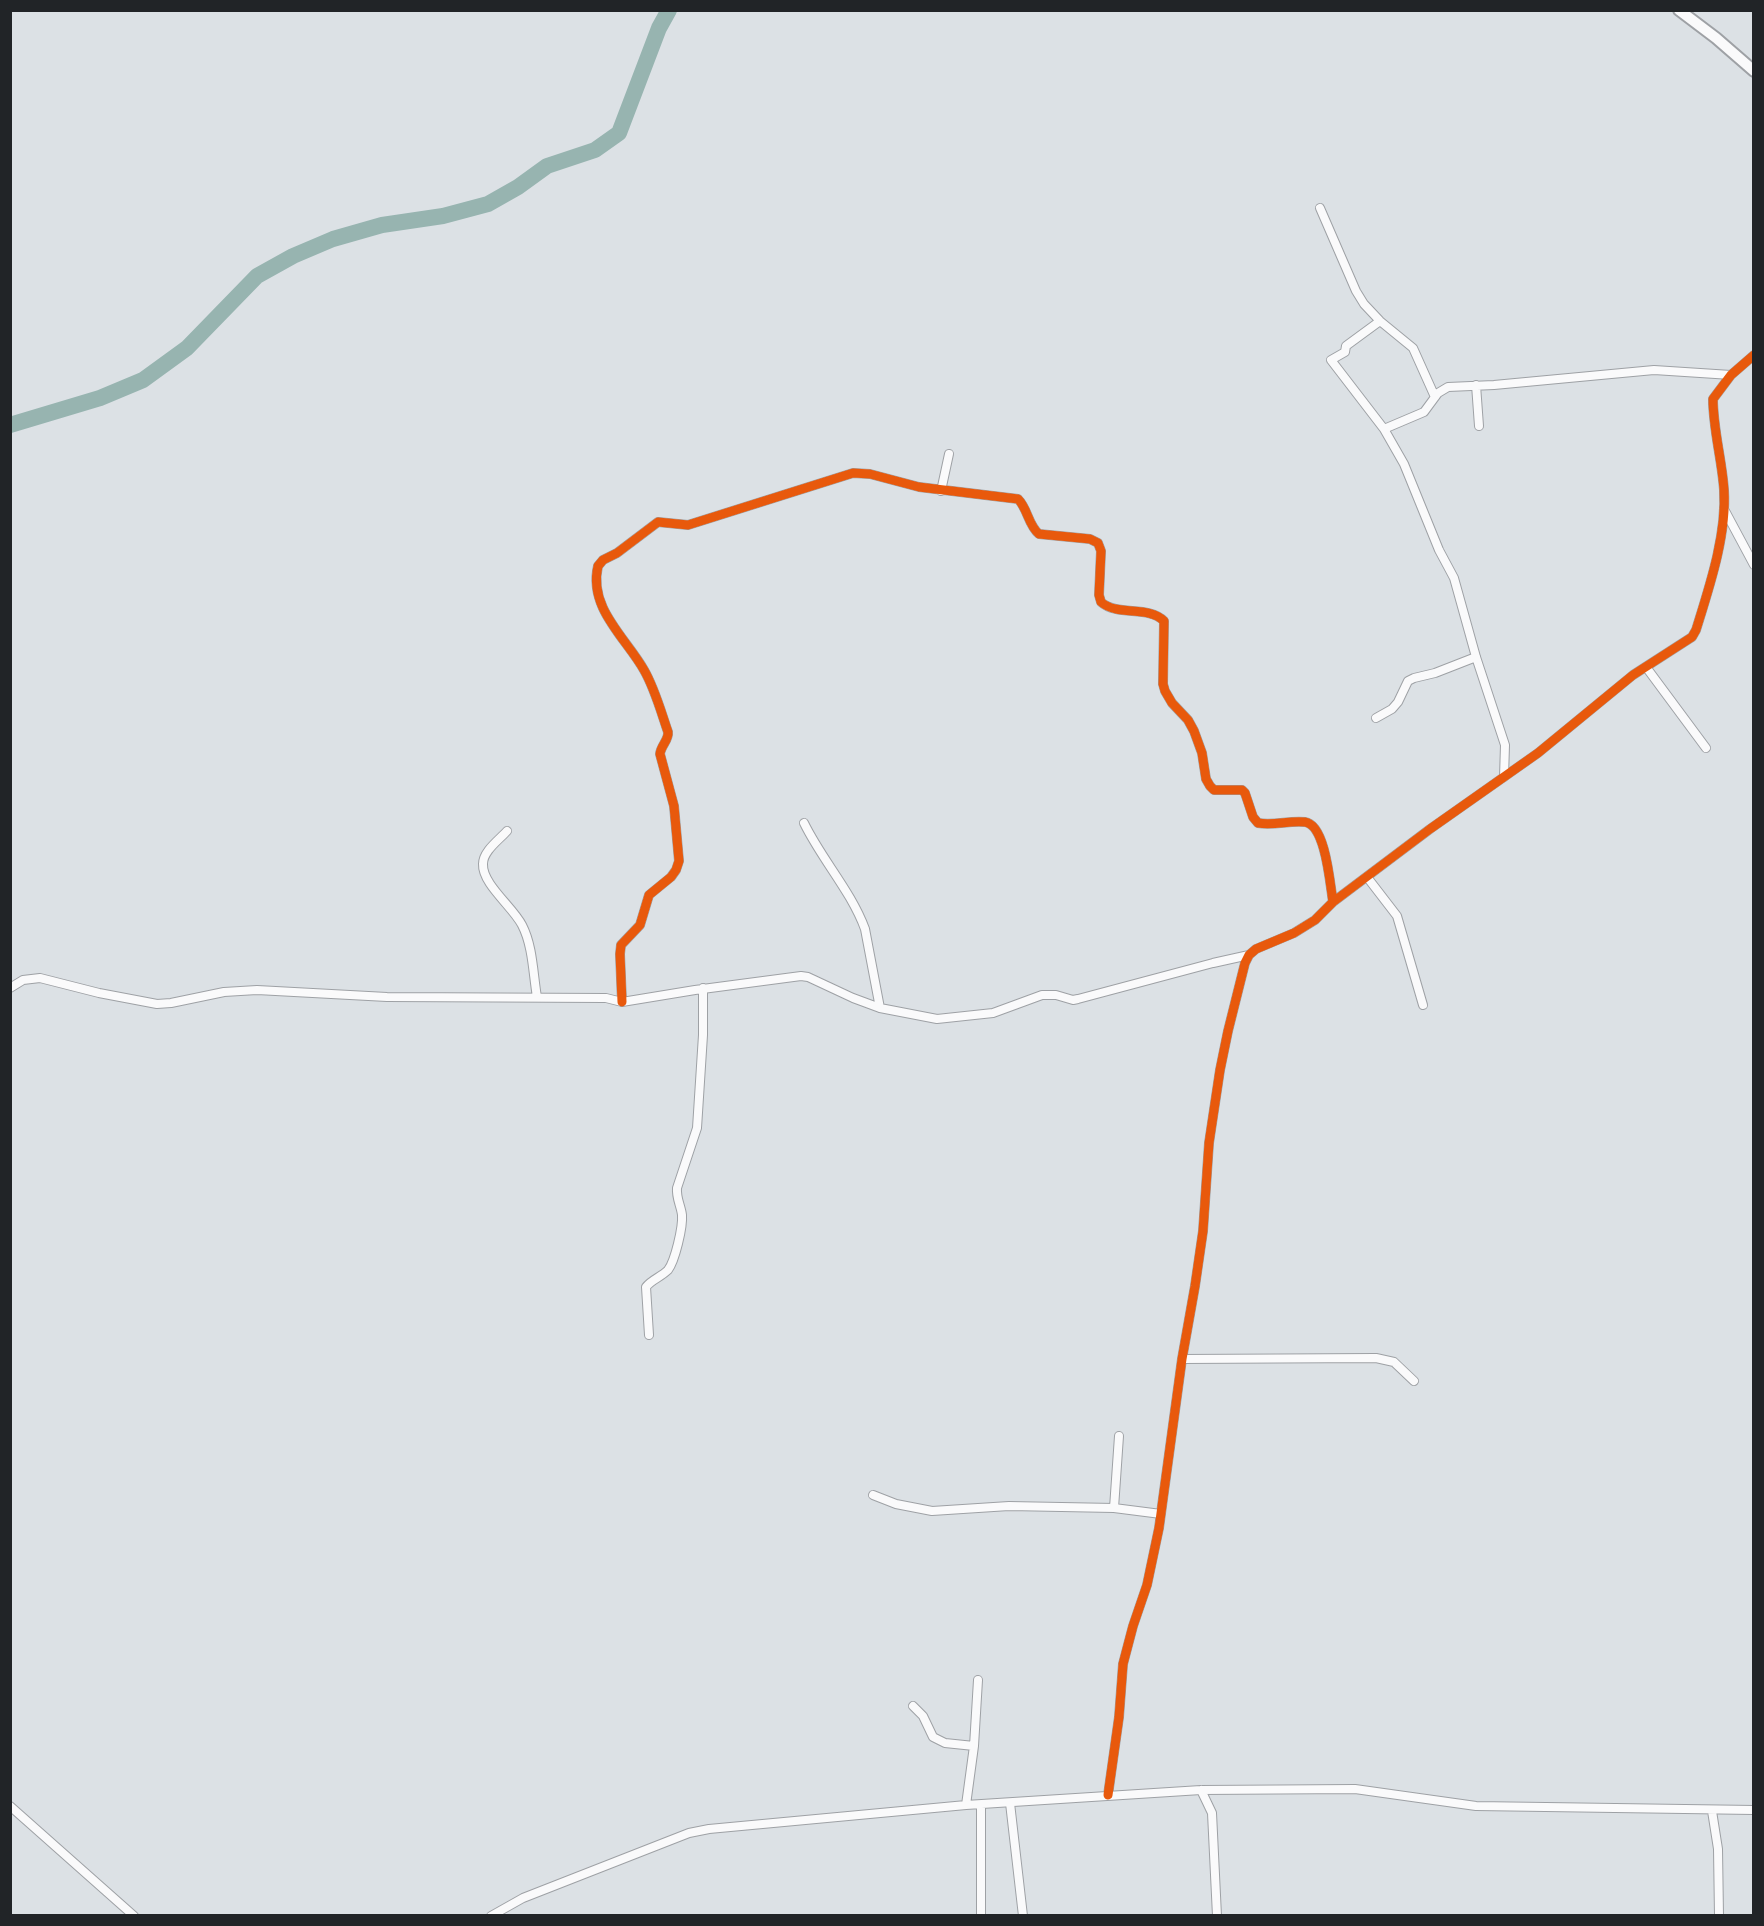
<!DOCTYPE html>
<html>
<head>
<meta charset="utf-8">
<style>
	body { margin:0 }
	#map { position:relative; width:1764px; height:1926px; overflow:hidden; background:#dce1e5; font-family:Poppins,sans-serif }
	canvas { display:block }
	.frame { position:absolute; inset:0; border:12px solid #212427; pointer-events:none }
</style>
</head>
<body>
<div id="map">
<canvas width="1764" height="1926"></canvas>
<div class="frame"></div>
</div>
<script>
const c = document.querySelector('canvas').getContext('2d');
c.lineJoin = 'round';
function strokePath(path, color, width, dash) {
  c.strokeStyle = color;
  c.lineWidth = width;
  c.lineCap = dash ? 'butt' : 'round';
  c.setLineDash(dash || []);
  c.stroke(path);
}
strokePath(new Path2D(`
	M10,425l90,-27 43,-18 44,-32 70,-72 36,-20 40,-17 49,-14 61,-9 45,-12 30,-17 29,-21 48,-16 24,-17 40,-105 10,-18`), '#97b4b0', 16);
const street = new Path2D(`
	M1320,208l36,83 8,13 16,17 33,27 22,49
	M1380,321l-30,22 -4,3 -1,6 -14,8 53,69 20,35 35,86 15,28 22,79 29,88 -1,32
	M1476,385l3,41
	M1384,429l40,-17 14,-19 10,-6 46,-2 160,-15 77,5
	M941,491l8,-37
	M1724,509l30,56
	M1646,667l60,81
	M1376,718l16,-9 6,-7 10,-21 6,-3 21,-5 41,-16
	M804,823c18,37 47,68 61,106l15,79
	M507,831c-8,9 -24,20 -24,33 -1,20 30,43 39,61 11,21 11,49 15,72
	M1367,877l30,39 26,89
	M10,988l13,-8 17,-2 59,15 58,11 14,-1 53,-11 33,-2 130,7 219,1 16,4 73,-12 106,-14 7,1 45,21 27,10 57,11 56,-6 49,-18h14l17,5 5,-1 135,-36 36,-8
	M622,1002l-2,-48 1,-9 19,-20 9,-30 22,-18 5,-7 3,-9 -5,-55 -14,-52c1,-9 9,-14 8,-22 -7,-20 -13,-43 -24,-62 -18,-32 -56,-62 -46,-104l5,-6 14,-7 41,-31 30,3 165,-52 17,1 49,13 99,12c10,10 10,26 21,35l51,5 8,4 3,8 -2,44 2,7c17,15 47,3 63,19l-1,63 2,7 7,12 16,17 6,11 8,22 4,26 4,7 4,4h28l3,3 8,24 5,6c16,3 32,-3 47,-1 21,3 25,63 28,80
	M649,1335l-3,-48c5,-7 15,-10 22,-17 7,-9 15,-43 14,-55 -1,-9 -6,-17 -5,-27l20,-60 6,-93v-47
	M1182,1359l194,-1 18,4 20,19
	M873,1495l23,9 36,7 77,-5 105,2 47,6
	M1114,1508l5,-72
	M913,1706l10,10 10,21 12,6 29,3
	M1201,1790l11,23 5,103
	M1108,1795l11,-78 4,-53 10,-38 14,-41 12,-57 23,-169 13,-73 8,-55 6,-88 11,-73 8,-39 17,-68 4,-8 7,-6 38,-16 21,-13 18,-18 97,-73 108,-76 95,-78 59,-38 4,-7c13,-42 31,-95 28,-140 -2,-30 -11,-61 -11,-91l18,-24 23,-20
	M1010,1803l13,113
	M966,1805l8,-59 4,-66
	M981,1805v111
	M10,1806l124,110
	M1712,1811l6,38 1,67
	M491,1916l32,-18 166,-65 20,-4 257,-24 235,-15 154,-1 121,17 278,4`);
const secondary = new Path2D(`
	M1679,10l37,28 38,33`);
strokePath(street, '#9ea1a5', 10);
strokePath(secondary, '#9ea1a5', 14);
strokePath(street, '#fafafb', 8);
strokePath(secondary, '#fafafb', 10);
strokePath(new Path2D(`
	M622,1002l-2,-48 1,-9 19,-20 9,-30 22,-18 5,-7 3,-9 -5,-55 -14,-52c1,-9 9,-14 8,-22 -7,-20 -13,-43 -24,-62 -18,-32 -56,-62 -46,-104l5,-6 14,-7 41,-31 30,3 165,-52 17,1 49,13 99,12c10,10 10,26 21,35l51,5 8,4 3,8 -2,44 2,7c17,15 47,3 63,19l-1,63 2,7 7,12 16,17 6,11 8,22 4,26 4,7 4,4h28l3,3 8,24 5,6c16,3 32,-3 47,-1 21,3 25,63 28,80
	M1108,1795l11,-78 4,-53 10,-38 14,-41 12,-57 23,-169 13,-73 8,-55 6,-88 11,-73 8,-39 17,-68 4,-8 7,-6 38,-16 21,-13 18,-18 97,-73 108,-76 95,-78 59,-38 4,-7c13,-42 31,-95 28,-140 -2,-30 -11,-61 -11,-91l18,-24 23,-20`), '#e8590c', 9);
</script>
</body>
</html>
